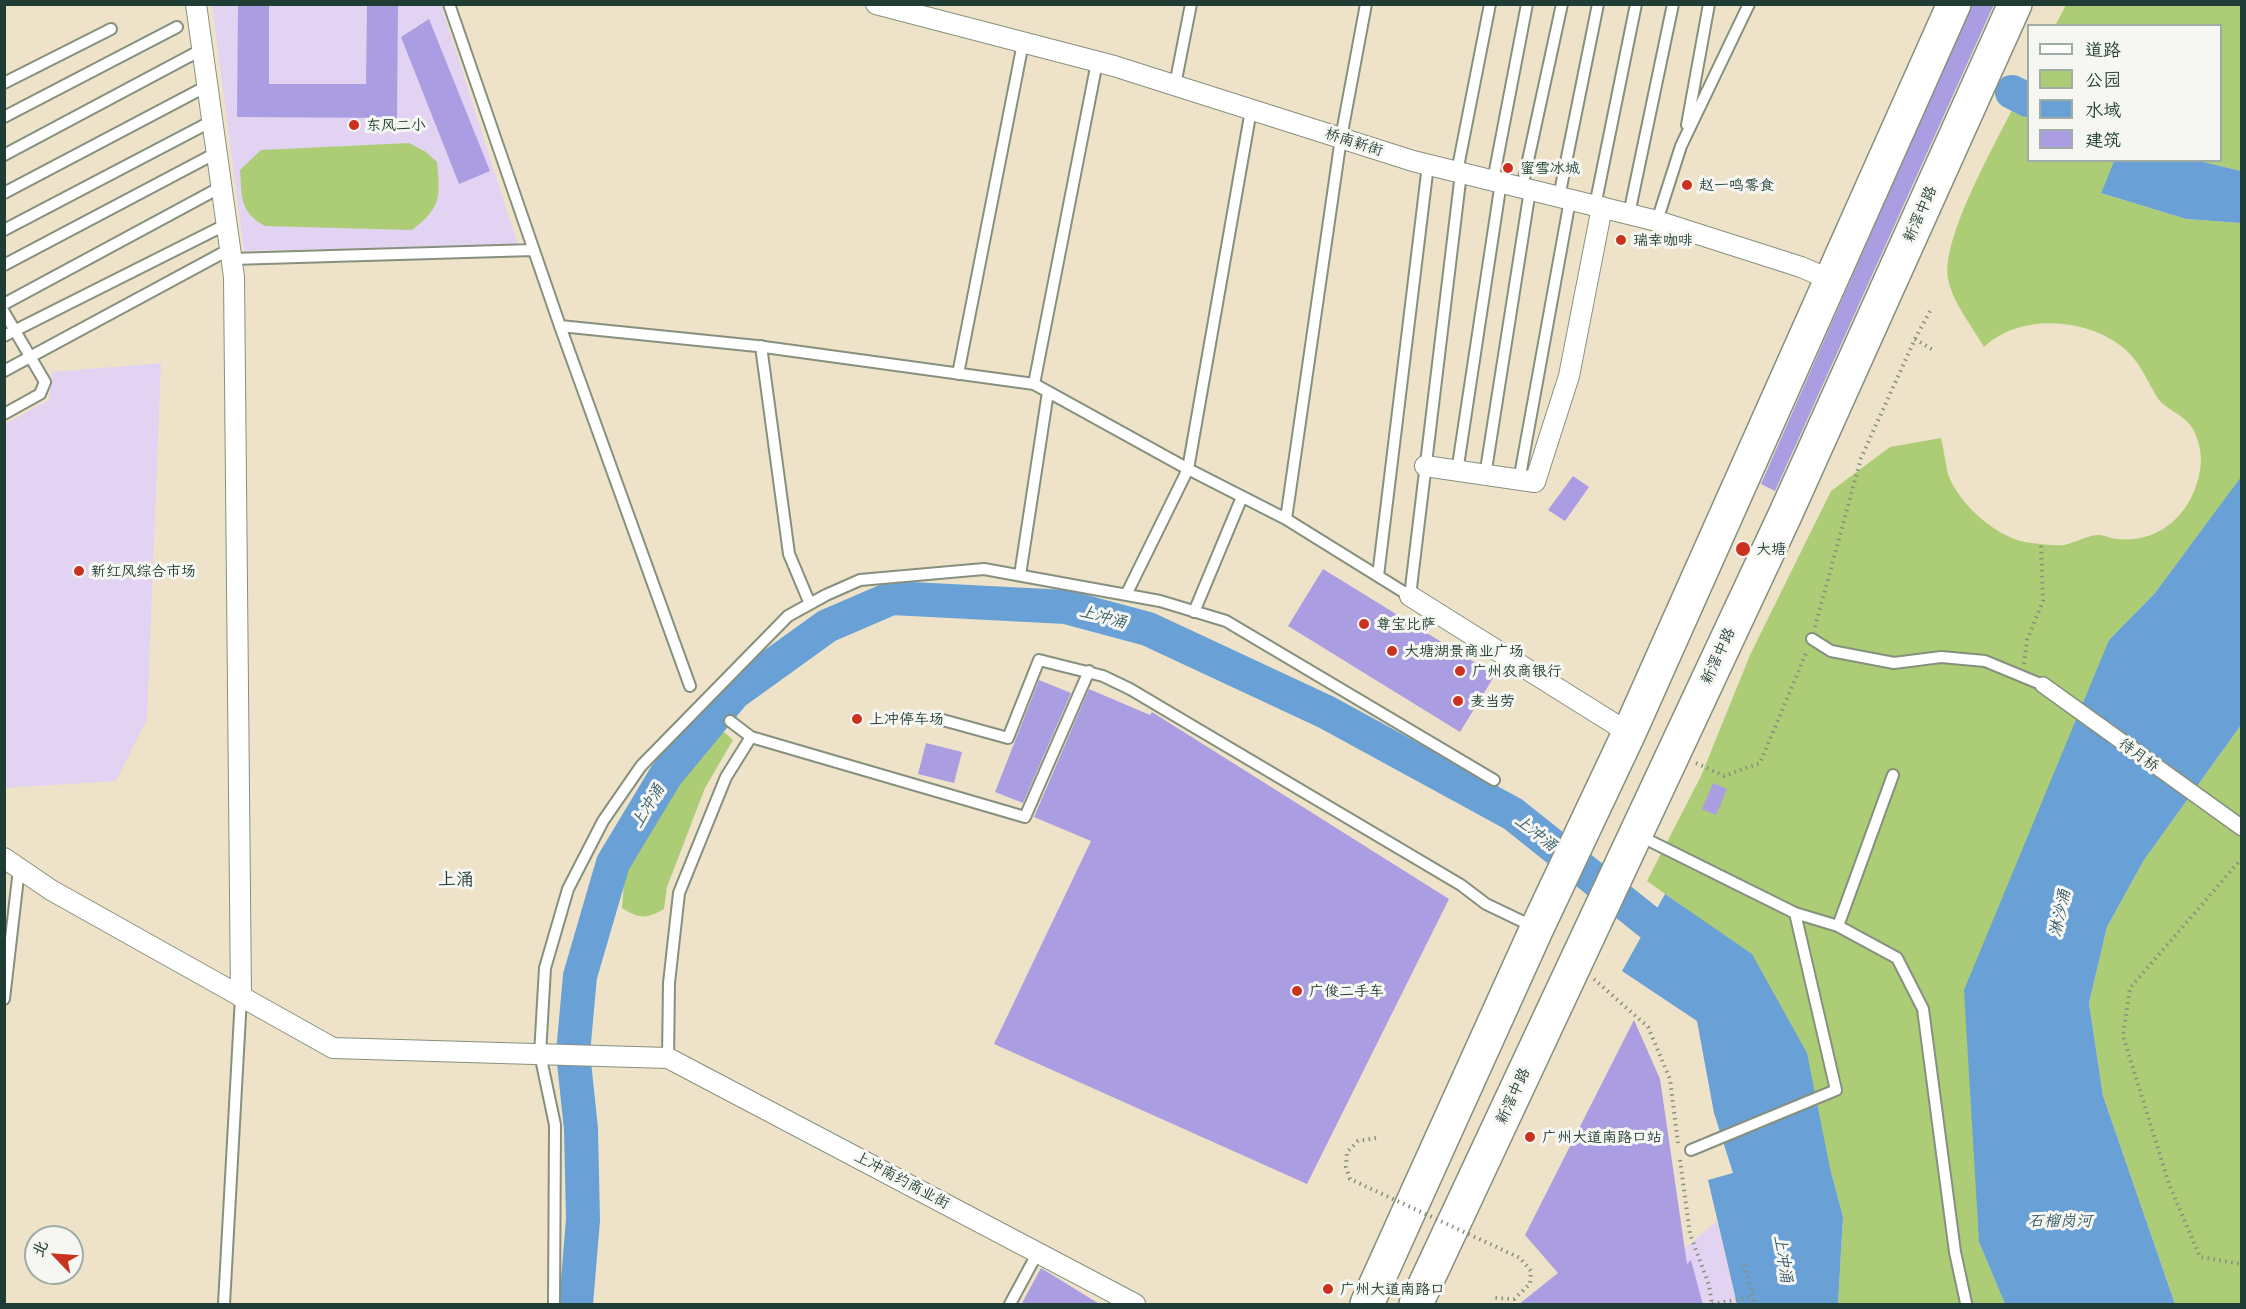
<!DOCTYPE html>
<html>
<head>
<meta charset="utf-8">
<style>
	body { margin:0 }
	#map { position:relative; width:2246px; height:1309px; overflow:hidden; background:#eee3c8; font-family:Mali,"LXGW WenKai TC",sans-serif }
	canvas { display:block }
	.frame { position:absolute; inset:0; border:6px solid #1f3d34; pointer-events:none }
	.legend { position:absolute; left:2027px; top:24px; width:195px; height:138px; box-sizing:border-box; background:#f6f6f2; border:2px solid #a0aca6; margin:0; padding:8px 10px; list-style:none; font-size:18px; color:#1f3d34 }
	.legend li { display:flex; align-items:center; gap:12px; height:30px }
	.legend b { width:30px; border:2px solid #a0aca6 }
	.north { position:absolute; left:24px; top:1225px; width:60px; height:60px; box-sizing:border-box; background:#f6f6f2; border:2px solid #a0aca6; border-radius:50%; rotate:295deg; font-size:16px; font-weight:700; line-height:24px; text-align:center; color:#1f3d34 }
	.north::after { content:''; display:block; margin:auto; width:21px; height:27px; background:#c8321e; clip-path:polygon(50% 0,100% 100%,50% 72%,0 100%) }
</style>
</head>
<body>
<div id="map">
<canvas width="2246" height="1309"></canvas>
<div class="frame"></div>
<ul class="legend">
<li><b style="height:8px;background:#fff"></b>道路</li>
<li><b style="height:16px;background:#accd75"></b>公园</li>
<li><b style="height:16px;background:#69a1d7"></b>水域</li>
<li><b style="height:16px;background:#aa9de1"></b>建筑</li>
</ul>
<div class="north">北</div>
</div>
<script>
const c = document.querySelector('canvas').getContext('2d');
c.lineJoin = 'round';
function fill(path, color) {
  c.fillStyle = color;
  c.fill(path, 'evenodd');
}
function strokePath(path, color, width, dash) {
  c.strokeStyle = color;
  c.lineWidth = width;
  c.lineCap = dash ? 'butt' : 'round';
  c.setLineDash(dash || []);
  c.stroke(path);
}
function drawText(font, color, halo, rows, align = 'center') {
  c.font = font + ' Mali,"LXGW WenKai TC",sans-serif';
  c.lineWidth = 6;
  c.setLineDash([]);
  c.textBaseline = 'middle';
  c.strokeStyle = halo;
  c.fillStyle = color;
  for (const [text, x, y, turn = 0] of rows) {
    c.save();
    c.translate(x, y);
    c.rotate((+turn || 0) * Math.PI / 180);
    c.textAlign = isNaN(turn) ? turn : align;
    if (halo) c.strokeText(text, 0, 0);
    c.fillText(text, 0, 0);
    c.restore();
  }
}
fill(new Path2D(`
	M212,5h229l77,240 -274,6z
	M161,363l-14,356 -31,62 -111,7v-364l44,-24 3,-28z
	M1717,1221l20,83h-118z`), '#e3d3f2');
fill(new Path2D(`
	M2066,5h175v166l-42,-10 21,-1v-134h-165z
	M2028,79v81l86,1 -13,32 85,26 55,4 1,254 -87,116 -46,47 -130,602 26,62h-167l5,-87 -13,-49 -148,-262 -35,-25 54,-105 49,-121 81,-164 59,-44 51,-9c3,12 4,24 7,36 10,30 52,67 84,69 10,1 22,3 32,2 11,-2 23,-10 35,-10 6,0 12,4 18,4 37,4 67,-18 79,-53 7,-19 7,-38 -3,-57 -8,-14 -26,-19 -34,-29 -10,-15 -16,-32 -29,-46 -35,-36 -108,-43 -146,-7 -12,-21 -32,-45 -36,-69 -7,-45 59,-155 80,-199z
	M409,143l17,9 11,10c3,35 5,45 -25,68l-147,-4c-26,-14 -23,-30 -25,-56l21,-20z
	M2241,725v579h-66l-72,-208 -14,-93 18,-76 37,-67z
	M717,726l16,14 -28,48 -38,99 -3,22c-17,10 -25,10 -42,-1l3,-38 58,-100z`), '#accd75');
fill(new Path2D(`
	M2114,161h85l42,10v52l-55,-4 -85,-26z
	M2241,477v248l-97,135 -37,67 -18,76 14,93 72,208h-170l-26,-62 -15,-252 145,-350 46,-47z
	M1665,894l87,60 55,99 23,115 13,49 -5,87h-101l-29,-124 25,-7 -19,-60 -17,-92 -75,-50z`), '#69a1d7');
strokePath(new Path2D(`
	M2012,92l16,8
	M576,1304l7,-84 -2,-91 -8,-76 7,-77 33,-113 53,-88 68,-82 93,-67 65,-28 174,9 82,22 178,83 187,102 173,138`), '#69a1d7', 34);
fill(new Path2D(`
	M238,4h31v80h97l1,-80h31l-1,114 -160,-1z
	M1972,4h22l-219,487 -14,-7z
	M429,19l61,152 -31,13 -58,-147z
	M1573,476l16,11 -24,34 -17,-11z
	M1323,569l172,106 -35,57 -172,-106z
	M1039,680l32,13 -48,110 -28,-11z
	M1089,689l61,26 2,-3 297,187 -142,285 -313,-140 97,-203 -57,-24z
	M926,743l36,9 -8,31 -36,-9z
	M1713,783l14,6 -11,26 -14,-6z
	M1634,1020l26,59 27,185 4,-4 12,45h-185l40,-32 -33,-38z
	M1041,1268l60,37h-80z`), '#aa9de1');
const service = new Path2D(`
	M449,4l111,322 130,360
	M4,83l107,-54
	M1175,85l16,-81
	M4,117l173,-90
	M1687,125l22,-121
	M4,155l197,-105
	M1457,172l33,-168
	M1493,181l34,-177
	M1522,188l40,-184
	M4,193l203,-107
	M1559,197l39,-193
	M1595,206l41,-202
	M1629,214l44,-210
	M1657,221l24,-75 68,-142
	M4,230l208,-109
	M232,259l301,-9
	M4,265l212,-112
	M4,304l217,-117
	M4,312l41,70 -5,12 -36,20
	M560,326l197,20 277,38 154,85 98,50 124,77 51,-423
	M4,336l223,-112
	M761,346l28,208 21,50
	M4,371l226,-122
	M958,374l65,-331
	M1034,384l63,-322
	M1457,472l44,-290
	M1485,476l45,-286
	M1519,481l51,-281
	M1286,519l55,-381 25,-134
	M1020,575l28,-183
	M1378,576l50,-411
	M1126,595l62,-126 63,-359
	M1194,612l48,-115
	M1812,639l19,12 63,12 47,-6 44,4 58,24
	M939,719l69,19 31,-78 64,16 27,13 331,196 25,19 48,23
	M730,721l21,16 274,80 64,-146
	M1638,835l157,78 43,13 55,-151
	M1838,926l59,32 26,51 32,243 11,51
	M4,999l15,-130
	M668,1058l1,-75 10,-90 47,-116 25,-40
	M1691,1150l145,-60 -41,-177
	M224,1304l17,-307
	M554,1304l1,-179 -15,-71 5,-86 23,-79 35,-68 38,-55 147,-150 38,-21 34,-15 124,-11 176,32 66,20 268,159
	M1010,1304l28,-52`);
const pedestrian = new Path2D(`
	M2043,685l199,143`);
const minor = new Path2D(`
	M196,4l38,273 7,720
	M876,4l238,62 299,95 244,60 144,46 30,13
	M1425,466l110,16 34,-106 33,-169
	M1410,596l219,137
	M4,858l47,32 282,158 335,10 467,246`);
const trunk = new Path2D(`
	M1367,1304l170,-376 92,-195 325,-729
	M1416,1304l370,-791 229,-509`);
strokePath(service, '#86907e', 14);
strokePath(pedestrian, '#86907e', 18);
strokePath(minor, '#86907e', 22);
strokePath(trunk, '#86907e', 36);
strokePath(new Path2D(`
	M1915,339l18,11
	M1815,627l46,-169 54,-119 15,-28
	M2024,664l3,-24 16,-39 -2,-57
	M1696,763l28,13 36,-13 47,-112
	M2242,858l-112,130 -7,48 46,148 31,73 42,7
	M1594,979l54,48 22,52 8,64
	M1680,1160l10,74 19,51 3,19
	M1744,1265l11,39
	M1712,1304l41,-7`), '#86907e', 4, [1.5, 4.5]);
strokePath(service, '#fff', 10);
strokePath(pedestrian, '#fff', 15);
strokePath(minor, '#fff', 20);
strokePath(trunk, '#fff', 33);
strokePath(new Path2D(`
	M1376,1138l-18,3 -11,11 -1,15 4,12 170,79 11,13 -1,13 -16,15 -19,-1`), '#86907e', 4, [1.5, 4.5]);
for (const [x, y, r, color] of [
	[354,125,6,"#c8321e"],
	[1508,168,6,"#c8321e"],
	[1687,185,6,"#c8321e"],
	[1621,240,6,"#c8321e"],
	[1743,549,8,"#c8321e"],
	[79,571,6,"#c8321e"],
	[1364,624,6,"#c8321e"],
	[1392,651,6,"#c8321e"],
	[1460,671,6,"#c8321e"],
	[1458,701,6,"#c8321e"],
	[857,719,6,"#c8321e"],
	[1297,991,6,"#c8321e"],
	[1530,1137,6,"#c8321e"],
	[1328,1289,6,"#c8321e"]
]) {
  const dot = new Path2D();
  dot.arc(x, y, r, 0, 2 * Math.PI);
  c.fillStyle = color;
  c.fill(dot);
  strokePath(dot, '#f6f6f2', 2);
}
drawText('15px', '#1f3d34', '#f6f6f2', [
	["东风二小",366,125],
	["蜜雪冰城",1520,168],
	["赵一鸣零食",1699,185],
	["瑞幸咖啡",1633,240],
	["大塘",1756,549],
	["新红风综合市场",91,571],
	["尊宝比萨",1376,624],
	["大塘湖景商业广场",1404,651],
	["广州农商银行",1472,671],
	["麦当劳",1470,701],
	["上冲停车场",869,719],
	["广俊二手车",1309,991],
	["广州大道南路口站",1542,1137],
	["广州大道南路口",1340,1289]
], 'left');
drawText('15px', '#1f3d34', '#f6f6f2', [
	["桥南新街",1354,142,18],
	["新滘中路",1920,214,-66],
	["新滘中路",1718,656,-65],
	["待月桥",2139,755,36],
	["新滘中路",1513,1096,-65],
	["上冲南约商业街",902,1180,28]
]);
drawText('italic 16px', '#355b65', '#f6f6f2', [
	["上冲涌",1103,617,15],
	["上冲涌",648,806,-59],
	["上冲涌",1536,833,38],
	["淋沙涌",2060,913,-78],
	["石榴岗河",2060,1221],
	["上冲涌",1783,1259,81]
]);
drawText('18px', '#1f3d34', '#f6f6f2', [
	["上涌",456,879]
]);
</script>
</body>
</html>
